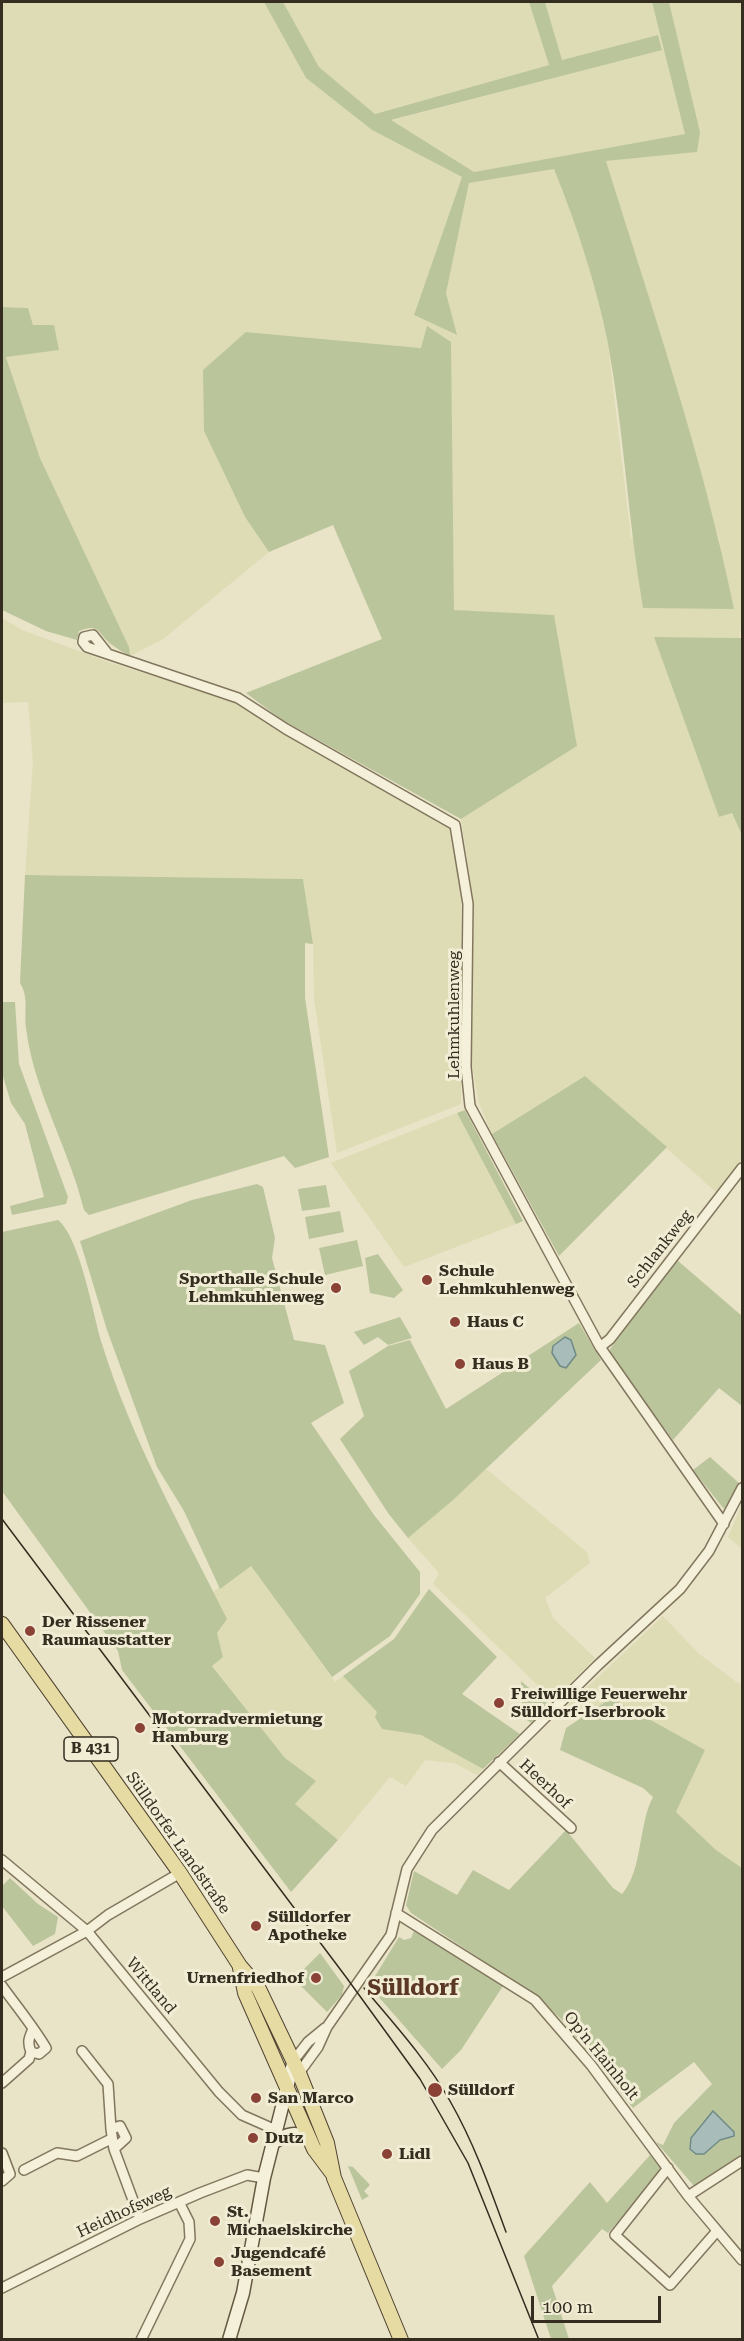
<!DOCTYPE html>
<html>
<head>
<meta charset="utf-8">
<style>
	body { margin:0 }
	#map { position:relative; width:744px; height:2341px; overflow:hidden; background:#e9e3c7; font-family:"Roboto Serif",serif }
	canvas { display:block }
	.frame { position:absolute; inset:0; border:3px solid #342d20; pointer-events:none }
	.scale { position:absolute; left:531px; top:2296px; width:130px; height:27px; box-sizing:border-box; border:3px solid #342d20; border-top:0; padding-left:8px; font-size:18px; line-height:21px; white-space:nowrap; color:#342d20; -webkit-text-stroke:4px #f1edd5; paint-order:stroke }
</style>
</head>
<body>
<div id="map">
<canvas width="744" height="2341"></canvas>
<div class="frame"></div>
<div class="scale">100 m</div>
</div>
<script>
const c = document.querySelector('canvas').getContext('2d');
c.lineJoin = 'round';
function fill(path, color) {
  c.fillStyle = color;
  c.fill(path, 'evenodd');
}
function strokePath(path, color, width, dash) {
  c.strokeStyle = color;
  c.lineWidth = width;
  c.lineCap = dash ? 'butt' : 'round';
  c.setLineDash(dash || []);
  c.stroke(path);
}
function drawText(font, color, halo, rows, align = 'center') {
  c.font = font + ' "Roboto Serif",serif';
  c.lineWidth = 6;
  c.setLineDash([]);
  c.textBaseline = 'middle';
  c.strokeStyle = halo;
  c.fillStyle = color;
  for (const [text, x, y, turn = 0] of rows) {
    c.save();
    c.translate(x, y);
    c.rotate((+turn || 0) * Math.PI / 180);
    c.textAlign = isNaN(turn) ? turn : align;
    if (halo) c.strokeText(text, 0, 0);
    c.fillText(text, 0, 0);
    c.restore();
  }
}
fill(new Path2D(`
	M2,2h262l42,76 66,52 90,47 -48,138 42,20 -10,-42 23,-110 85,-14 25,66 16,53 13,57 23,193 89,5 -45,-161 -69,-221 90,-9 -11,-18 -211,38 -84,-51 272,-72 -4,-14 -96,25 -17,-58h107l33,132 15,-2 -31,-130h73v629h-2v7l-86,-1 65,180 13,-4 10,22v323l-26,34 -131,-116 -93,58 -13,-31 -8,-42 3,-156 -13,-86 116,-73 -23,-131 -100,-4 -4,-269 -23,-15 -5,21 -175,-16 -43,99 41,86 24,35 -106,87 -33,17 -1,-9 -89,-189 -34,-102 27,-31 -5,-17 -26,-1z
	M283,2h246l20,63 -174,49 -56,-47z
	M2,618l20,12 86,32 130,40 28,22 182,101 4,4 9,55v220l-124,49 -23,-154 -1,-55 -10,-65 -278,-4 8,-113 -5,-60 -26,1z
	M457,1113l59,111 -112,43 -73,-104z
	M485,1468l102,84 3,11 -45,35 8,20 42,40 -42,42 -120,-116 6,-11 -31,-35z
	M742,1504v45l-14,-12z
	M250,1565l85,117 8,-6 35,36 4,16 39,7 62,34 -6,6 -23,-12 -29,-3 -19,26 -16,-9 -52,63 -43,-36 20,-23 -30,-23 -73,-93 11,-8 -6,-24 9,-14 -13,-27z
	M663,1616l35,37 41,31 3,-2v186l-26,-18 -40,-38 29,-62 -94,-52 -36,22 -11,-11z`), '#dddcb5');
fill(new Path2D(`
	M264,2h19l36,65 56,47 174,-49 -20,-63h16l17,58 96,-25 4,15 -271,70 83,52 211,-38 -33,-132h17l31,130 -3,20 -91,9c46,148 97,296 128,448l-91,-1c-15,-87 -19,-177 -35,-264 -12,-60 -31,-118 -54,-175l-85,14 -23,110 11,42 -43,-20 48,-138 -90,-47 -66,-52z
	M2,307l26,1 5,17h21l5,25 -53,7 34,101 89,189 1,9c-6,-3 -12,-7 -18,-11 -14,-10 -11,-23 -33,-14l-2,9 -31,-9 -44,-21z
	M427,326l24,16 3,268 100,5 23,131 -116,73 -179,-99 -36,-27 136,-54 -49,-114 -64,27 -24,-35 -41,-86 -1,-61 43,-38 175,16z
	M654,637l88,1v197l-10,-22 -13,4z
	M25,875l278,4 10,65 -8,-1v55l24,159 -34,11 -11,-12 -195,59 -5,-5c-15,-62 -50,-118 -58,-182 -2,-16 3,-31 -6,-45z
	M2,1002h13l4,62 49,133 -2,7 -54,11 -2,-9 34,-9 -19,-73 -14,-21 -9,-30z
	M585,1076l82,71 -108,109 -67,-122z
	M465,1110l58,111 -7,3 -59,-111z
	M257,1184l6,3 12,51 -3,20 22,82 31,5 19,58 -33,20 63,92 46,57v22l-30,42 -58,41 -81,-111 -31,23 -36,-78 -27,-44 -50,-137 -27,-89 112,-41z
	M326,1185l4,22 -28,4 -4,-22z
	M340,1211l4,21 -35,7 -4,-22z
	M58,1220c22,18 35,94 44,124 30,97 80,184 125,275l-10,14 6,24 -11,9 73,92 31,23 -21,23 43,36 -47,52 -169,-222 -4,-19 -116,-160v-259z
	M357,1240l6,26 -38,9 -6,-27z
	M378,1254l25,36 -9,8 -24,-5 -5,-35z
	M677,1260l65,56v90l-23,-18 -46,52 -62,-83 -1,-8z
	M400,1317l12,21 -24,7 -10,-8 -14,8 -10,-13z
	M579,1323l22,37 -148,140 -45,38 -20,-25 -48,-74 24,-23 -15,-45 39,-25 22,-6 36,69z
	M710,1457l29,26 -15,26 -31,-39z
	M429,1589l68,68 -35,37 58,40 -37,35 -62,-34 -39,-6 -7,-12 2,-5 -34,-36 51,-37z
	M521,1681l28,24 -18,18 -8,-6z
	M611,1698l94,52 -29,62 40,38 26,18v286l-48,32 -38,-44 7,3 11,-22 38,-39 -18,-22 -61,46 -72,-89 -25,-23 -125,-83 -5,-8 8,-34 43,24 16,-25 36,20 57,-60 47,58 9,6c21,-24 16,-69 31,-97l-10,-9 -83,-38 6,-22zM703,2122l22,1 9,9 -3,5 -11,3 -16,14h-8l-6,-5 1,-11z
	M10,1878l28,26 20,13 -3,17 -22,12 -31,-40v-20z
	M414,1931l89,55 -42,64 -19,19 -73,-83 30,-49 5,3 7,-2z
	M320,1953l24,33 -2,9 -15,17 -33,-33z
	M650,2155l12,15 -54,63 -6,-4 -50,57 17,53h-18l-27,-83 66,-74 17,21z
	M348,2166l5,1 17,18 -6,6 5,5 -7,4z`), '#bbc59c');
const water = new Path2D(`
	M565,1337l6,3 5,15 -10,13 -6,-2 -8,-13 1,-7z
	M713,2111l21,21v4l-14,4 -16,14h-8l-6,-5 1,-11z`);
fill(water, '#a8bdba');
strokePath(water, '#6f8a87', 1.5);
const street = new Path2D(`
	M108,654l-15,-19 -9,2 -1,5 4,5 151,51 48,31 169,96 13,79 -2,163 4,39 130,241 124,177
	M600,1347l10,-8 132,-171
	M499,1762l72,66
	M2,1860l85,71 132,161 23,23 34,15
	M396,1913l139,87 56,65 97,131 54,64
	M2,1977l85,-46 21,-16 72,-42
	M2,1986c15,21 31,40 44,62l-7,6 -8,-2c-4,-10 -2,-14 2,-23
	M82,2051l26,33 3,45
	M294,2060l14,-18 17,-14
	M299,2073l19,-26 9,-20 64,-92 16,-66 25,-39 165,-164 83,-77 29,-38 33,-63
	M2,2083l27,-24 2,-7
	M114,2149l-3,-20 9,-3 6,12 -12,11 26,70
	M2,2153l8,21 -8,7
	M668,2168l-53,67 55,50 47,-54
	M24,2170l33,-17 20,3 34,-17
	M688,2196l54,-35
	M2,2288l138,-69 60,-26 47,-18 17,3
	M141,2340l49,-101 -1,-17 -10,-20`);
const secondary = new Path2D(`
	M273,2143c13,-9 25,-14 38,-1
	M229,2340l14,-47 21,-115 30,-118`);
const primary = new Path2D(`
	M2,1624l178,249 60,93 18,21 41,86 28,70 7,35 67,162
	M240,1968l5,25 69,156 18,24`);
strokePath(street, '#82765e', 12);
strokePath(secondary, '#645842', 15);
strokePath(primary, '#504432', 16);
strokePath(street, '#f4f0d9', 9);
strokePath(secondary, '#f4f0d9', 12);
strokePath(primary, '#e7dba4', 14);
strokePath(new Path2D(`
	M2,1519l344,458 74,102 48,84 71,177
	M364,1988c30,36 63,72 86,113 24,42 40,87 56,131`), '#342d20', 1.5);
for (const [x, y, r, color] of [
	[427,1280,6,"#8a4136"],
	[336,1288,6,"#8a4136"],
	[455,1322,6,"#8a4136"],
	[460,1364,6,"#8a4136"],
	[30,1631,6,"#8a4136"],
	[499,1703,6,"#8a4136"],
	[140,1728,6,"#8a4136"],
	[256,1926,6,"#8a4136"],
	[316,1978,6,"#8a4136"],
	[435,2090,8,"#8a4136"],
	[256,2098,6,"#8a4136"],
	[253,2138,6,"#8a4136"],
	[387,2154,6,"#8a4136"],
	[215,2221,6,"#8a4136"],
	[219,2262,6,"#8a4136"]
]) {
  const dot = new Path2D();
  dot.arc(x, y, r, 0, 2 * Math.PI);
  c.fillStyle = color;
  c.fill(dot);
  strokePath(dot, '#f1edd5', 2);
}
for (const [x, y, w] of [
	[91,1749,54]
]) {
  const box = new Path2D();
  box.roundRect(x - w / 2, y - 12, w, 24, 4.5);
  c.fillStyle = '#f1edd5';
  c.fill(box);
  strokePath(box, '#342d20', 1.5);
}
drawText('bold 15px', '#342d20', null, [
	["B 431",91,1749]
]);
drawText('16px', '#342d20', '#f1edd5', [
	["Lehmkuhlenweg",454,1015,-90],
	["Schlankweg",660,1249,-52],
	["Heerhof",545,1784,43],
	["Sülldorfer Landstraße",178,1843,55],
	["Wittland",151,1986,50],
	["Op'n Hainholt",601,2056,51],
	["Heidhofsweg",124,2212,-25]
]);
drawText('bold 16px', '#342d20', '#f1edd5', [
	["Schule",439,1271],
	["Lehmkuhlenweg",439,1289],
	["Sporthalle Schule",324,1279,"right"],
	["Lehmkuhlenweg",324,1297,"right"],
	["Haus C",467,1322],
	["Haus B",472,1364],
	["Der Rissener",42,1622],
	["Raumausstatter",42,1640],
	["Freiwillige Feuerwehr",511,1694],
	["Sülldorf-Iserbrook",511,1712],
	["Motorradvermietung",152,1719],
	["Hamburg",152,1737],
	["Sülldorfer",268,1917],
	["Apotheke",268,1935],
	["Urnenfriedhof",304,1978,"right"],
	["Sülldorf",448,2090],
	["San Marco",268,2098],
	["Dutz",265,2138],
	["Lidl",399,2154],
	["St.",227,2212],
	["Michaelskirche",227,2230],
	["Jugendcafé",231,2253],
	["Basement",231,2271]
], 'left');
drawText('bold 22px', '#5b3825', '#f1edd5', [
	["Sülldorf",413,1989]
]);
</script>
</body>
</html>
